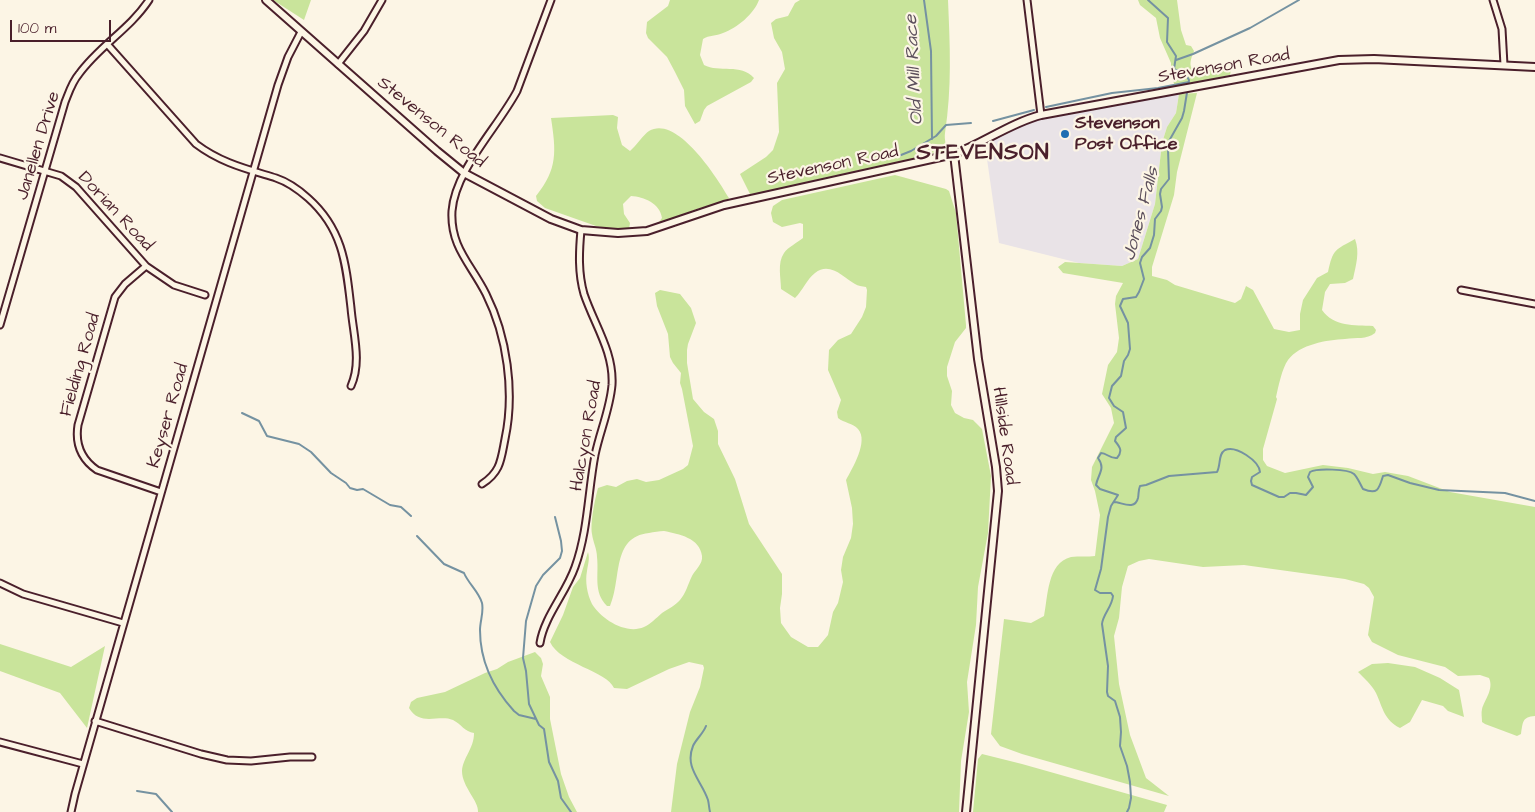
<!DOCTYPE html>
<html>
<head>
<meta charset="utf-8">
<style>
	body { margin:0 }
	#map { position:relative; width:1535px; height:812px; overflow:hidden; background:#fcf5e5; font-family:"Architects Daughter",sans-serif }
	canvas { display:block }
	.scale { position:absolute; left:10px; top:20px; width:101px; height:22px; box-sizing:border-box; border:2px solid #4a1f2b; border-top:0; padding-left:6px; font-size:15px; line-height:18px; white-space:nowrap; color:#4a1f2b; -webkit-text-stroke:4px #fcf5e5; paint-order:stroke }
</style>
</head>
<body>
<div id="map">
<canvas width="1535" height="812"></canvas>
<div class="scale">100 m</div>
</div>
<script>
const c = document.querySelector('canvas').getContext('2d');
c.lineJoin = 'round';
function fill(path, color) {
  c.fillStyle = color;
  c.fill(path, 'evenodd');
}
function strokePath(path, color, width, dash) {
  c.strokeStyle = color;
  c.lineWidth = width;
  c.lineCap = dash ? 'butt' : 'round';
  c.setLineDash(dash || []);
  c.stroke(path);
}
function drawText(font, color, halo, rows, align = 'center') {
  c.font = font + ' "Architects Daughter",sans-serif';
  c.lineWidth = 4.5;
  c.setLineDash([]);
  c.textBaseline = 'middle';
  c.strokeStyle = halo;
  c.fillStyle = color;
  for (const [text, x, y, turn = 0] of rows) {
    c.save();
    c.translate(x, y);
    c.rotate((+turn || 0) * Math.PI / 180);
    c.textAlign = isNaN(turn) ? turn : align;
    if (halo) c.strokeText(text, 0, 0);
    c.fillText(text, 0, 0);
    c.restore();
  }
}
fill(new Path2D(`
	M1179,94l-3,19 -9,14 -5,16 -7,61 -17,55 -16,7 -43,-3 -80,-20 -14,-98 34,-19 16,-5z`), '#e9e3e7');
fill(new Path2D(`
	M273,0h38l-7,20z
	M670,0h89c-5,14 -22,28 -36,33 -7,3 -14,2 -20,6l-3,16 4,10c15,8 37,-2 50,13l-3,4 -44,24 -3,4 -4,11 -5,3 -10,-18 -1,-16 -9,-18 -8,-15 -19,-19 -2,-5 1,-11 21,-16z
	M800,0h148c2,47 4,87 -3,133 -1,7 2,12 0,19l-126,27 -48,13 -21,2 -10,-20 26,-17 7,-7 6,-18 -2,-49 8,-14 -3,-17 -8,-14 -3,-15 5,-4 12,-3 7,-13z
	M1138,0h39l4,30 5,15 5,1 3,5c-15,34 22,13 37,19l-1,5 -55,12 -4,-13v-11l-11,-25 -4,-20 -16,-13z
	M1197,93l-20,79 -3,23 -22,72v9l15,4 8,5 60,18 6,-4 5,-13 7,4 21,39 15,3 11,-2v-16l3,-14 14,-22 11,-6c5,-23 7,-22 27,-33 5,13 1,26 -2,40l-8,4 -15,1 -5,8 -3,18c12,17 32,15 51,16l3,4 -1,3c-9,7 -18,4 -30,6 -18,1 -45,5 -57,21 -6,8 -10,28 -12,37l1,2 -14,50v11l4,6 18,7 38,-8 25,3 25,6 12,-2 23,4 42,16 85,15v209c-13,1 -12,6 -14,18l-4,2 -32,-12 -3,-2c0,-4 -1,-9 0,-13 3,-10 12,-20 7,-31l-9,-3 -22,1 -13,-9 -47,-12 -26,-13 -4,-7 6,-38 -5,-9 -5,-4 -19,-5 -101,-14 -41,2 -54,-8 -10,2 -11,5 -6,21 -3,31 -5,18 5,48 11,51 16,43 23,18 -147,-42 -22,-8 -9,-12 13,-115 27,4 13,-7c4,-19 3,-53 27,-59 8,-1 17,0 24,-1l5,-41 -5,-24 -4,-11 1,-13 22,-44 -3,-15 -9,-14 6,-29 9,-13 2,-14 -4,-34 1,-8 7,-13 -60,-10 -5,-6 7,-5 57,4 16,-7 17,-55 7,-61 5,-16 9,-14 3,-19z
	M613,115l5,2 -1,11 5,17 8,6c6,-5 14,-17 19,-20 28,-17 69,48 80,67l-4,4 -25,6 -49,18 8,-4 3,-4c-2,-15 -18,-21 -31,-22l-8,8 1,10 6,9 -1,6 -23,-1 -10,-2 -51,-18 -8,-7 -1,-5c22,-27 20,-45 15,-78z
	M895,175l51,14 3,2 7,22 10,112v3l-11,14 -8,25v9l5,15 -1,14 4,8 9,5 9,2 9,9 9,47 -3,57 -10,54 -2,38 -9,57 2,30 -8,49 -2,51h-288l6,-48 13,-52 10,-25 4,-19 -1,-3 -14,-3 -20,7 -42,20 -13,-1c-7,-17 -54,-24 -64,-46l13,-27 10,-28 7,-9 8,-26c2,7 0,12 -1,19 -2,10 0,23 5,33 9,15 34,31 52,23 7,-3 12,-9 18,-14 6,-4 14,-8 18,-13 6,-7 8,-16 12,-24 3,-6 11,-12 10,-20 -2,-18 -23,-22 -38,-25 -5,0 -10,1 -15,2 -38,4 -27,46 -39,73h-3c-14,-14 -8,-31 -10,-49 0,-8 -4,-15 -5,-23 -2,-11 3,-35 6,-46l9,-3 9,2 11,-6 10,-2 9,3 13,-2 24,-11 5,-4 5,-19 -11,-57 -2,-6 1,-10 -8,-10 -3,-6 -2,-23 -11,-28 -2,-13 5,-3 20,4 11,14 5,15 -8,21 -1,6v13l6,36 11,13 10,7 4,12v13l17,35 14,45 33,50v20l-2,14 1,15 10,14 17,10h10l10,-12 5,-23 5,-9 5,-21 -2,-12 2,-13 8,-19 2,-14 -1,-16 -6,-28c6,-11 23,-39 12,-51 -5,-6 -14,-6 -20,-11l-1,-6 4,-12 -13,-30 1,-20 9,-10 13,-6 11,-17 4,-10 1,-17 -1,-3c-4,-1 -8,-1 -11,-3 -11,-6 -25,-23 -40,-11 -8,6 -12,17 -20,25l-14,-9c0,-11 -4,-26 3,-36 4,-6 13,-10 19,-15v-14l-3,-1 -18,4 -9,-5 -2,-9 2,-7 9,-6z
	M0,644l71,23 34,-21 -18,82 -27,-35 -60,-22z
	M535,652l6,6 2,6 -2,12 9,21v22l11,55 8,23 8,15h-99c1,-11 -16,-25 -16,-41 1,-14 12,-22 12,-38 -9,-1 -13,-9 -21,-13 -14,-6 -33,7 -44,-12l2,-6 6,-4 28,-6 40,-19 12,-4 11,-7z
	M1388,663l27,4 25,11 19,12 5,27 -16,-6 -5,-5 -21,-6 -12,22 -10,6c-16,-8 -17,-20 -24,-35 -4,-8 -12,-15 -18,-21l14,-8z
	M982,754l40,10 145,41 -3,7h-191l5,-53z`), '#c9e49b');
strokePath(new Path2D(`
	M924,0l7,51 1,88
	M1176,60l17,-6 57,-26 49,-28
	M1046,107l66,-14 46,-5 31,-6
	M993,121l41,-11
	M896,157l15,-6 25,-15 10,-11 25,-2
	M242,413l17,8 8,15 32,8 12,8 20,21 15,10 4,5 7,2 6,-1 27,16 11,2 10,9
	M1114,502c7,0 21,9 24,-4 1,-5 0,-7 2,-12l6,-1 23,-9 48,-4c4,-7 1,-18 8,-22 11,-5 34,11 35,22l-8,5 -1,4 1,4 27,12h5l6,-4h6l10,2 7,-8 -5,-10 2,-5c7,-4 38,-3 44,2 4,4 6,10 9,15 15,6 16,0 20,-13l5,-1 22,8 29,7 66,3 30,8
	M555,517l6,24 1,10 -2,7 -17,17 -7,11 -10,35 -3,37 3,13 3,33 10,21 5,4 5,33 9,19 3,17 10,14
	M417,536l27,28 20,9c4,10 15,19 18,30 2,9 -2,18 -2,27 0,32 13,58 34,81l5,4 17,4
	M706,726c-3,8 -10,13 -13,20 -9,22 9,35 15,54 1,4 1,8 2,12
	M137,791l19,3 16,18
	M1127,812l2,-4 2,-10 -1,-16 -3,-16 -7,-20 1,-14 -1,-15 -5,-16 -7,-5 -1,-4 1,-26 -6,-42c1,-10 10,-17 11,-28l-2,-3h-11l-5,-3 6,-21 7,-52 3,-11 7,-11 -18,-6 -4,-4c2,-11 10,-16 2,-27l3,-5c6,0 9,6 16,5 6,-7 3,-11 -2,-17l1,-4 10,-9 -3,-16 -9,-6 -5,-8 3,-12 9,-10 3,-15 4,-6 2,-6 -2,-26 -8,-17 3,-7 13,-2 3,-5 5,-13 -4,-16 2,-6 8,-9 4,-13 1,-16 6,-8 1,-4 -2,-13 1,-5 8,-10 -1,-30 1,-8 13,-23 2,-7 5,-31 -3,-5 -12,-6 2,-13 -9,-14 1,-24 -20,-18`), '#7592a1', 2);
const minor = new Path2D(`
	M1027,0l14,115
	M1493,0l9,29 2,36
	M107,44l89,100c25,19 51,25 80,34 12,4 23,12 32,20 35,31 38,66 43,110 2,25 11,54 0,78
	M338,64l26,-33 18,-31
	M0,158l61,18 15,11 70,79 28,19 31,10
	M146,266l-21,18 -10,13 -37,128c-3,19 3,34 19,45l64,22
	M1461,290l74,14
	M0,325l65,-223c4,-10 7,-20 14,-28 20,-28 51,-45 70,-74
	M482,484c19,-12 19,-25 23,-45 10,-47 2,-103 -19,-145 -15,-30 -36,-47 -34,-83 3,-41 46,-84 65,-120l34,-91
	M0,583l23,11 100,29
	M540,643c4,-26 26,-50 35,-76 13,-36 13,-75 20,-112 5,-24 15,-46 17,-70 2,-33 -18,-61 -28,-91 -6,-21 -5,-42 -3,-64
	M95,721l106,33 26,6 24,1 39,-4h22
	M0,742l83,22
	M71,812l4,-18 203,-709 10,-28 13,-25`);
const tertiary = new Path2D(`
	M266,0l171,151 27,22 87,46 30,11 37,3 29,-2 77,-26 230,-51c30,-11 56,-31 87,-39l298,-55 35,-1 161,8
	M954,154l24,205 18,108 2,24 -32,321`);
strokePath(minor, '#4a1f2b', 9);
strokePath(tertiary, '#4a1f2b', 10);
strokePath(minor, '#fcf5e5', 5);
strokePath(tertiary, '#fcf5e5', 6);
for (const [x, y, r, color] of [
	[1065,134,5,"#1f6fb2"]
]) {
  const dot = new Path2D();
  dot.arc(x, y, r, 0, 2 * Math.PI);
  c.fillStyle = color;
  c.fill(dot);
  strokePath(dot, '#fcf5e5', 2);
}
drawText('18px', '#4a1f2b', '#fcf5e5', [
	["Stevenson Road",1224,67,-10],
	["Stevenson Road",431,123,39],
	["Janellen Drive",39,146,-73],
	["Stevenson Road",833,166,-12],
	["Dorian Road",115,212,47],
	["Fielding Road",81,365,-74],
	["Keyser Road",169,416,-74],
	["Halcyon Road",587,436,-80],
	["Hillside Road",1004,436,82]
]);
drawText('bold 18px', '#4a1f2b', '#fcf5e5', [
	["Stevenson",1075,124],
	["Post Office",1075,145]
], 'left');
drawText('italic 19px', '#5c4f5c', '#fcf5e5', [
	["Old Mill Race",915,70,-93],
	["Jones Falls",1142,214,-75]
]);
c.letterSpacing = '1px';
drawText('bold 22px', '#4a1f2b', '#fcf5e5', [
	["STEVENSON",983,154]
]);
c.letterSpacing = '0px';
</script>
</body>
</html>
